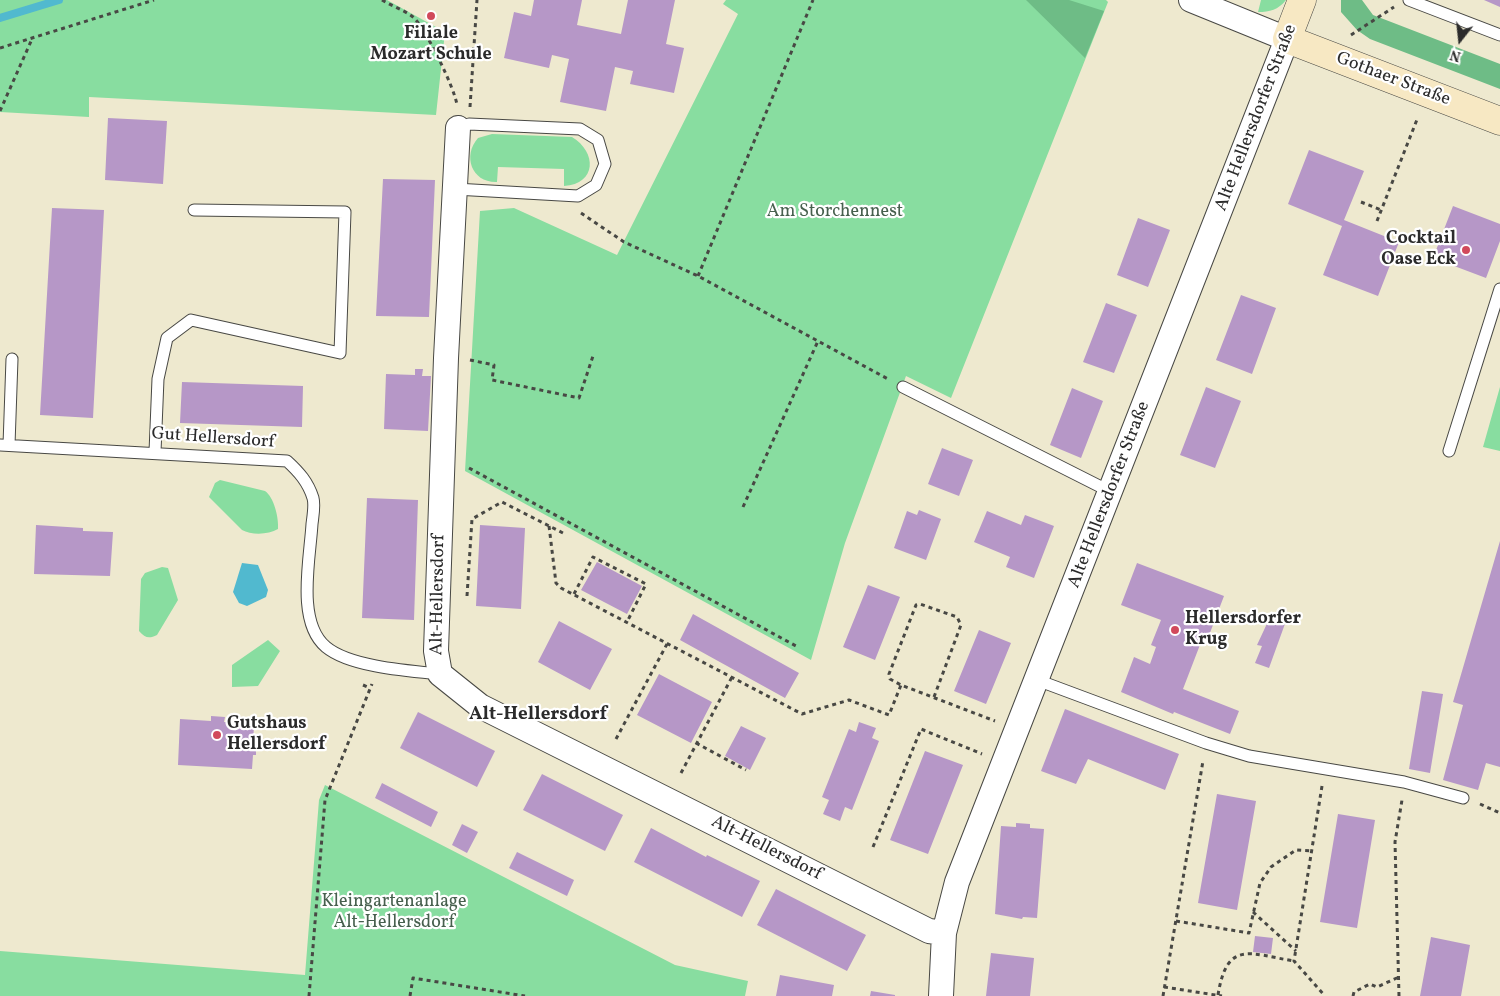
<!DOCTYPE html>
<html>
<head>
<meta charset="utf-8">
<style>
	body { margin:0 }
	#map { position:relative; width:1500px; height:996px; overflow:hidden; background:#eee9cf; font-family:Vollkorn,serif }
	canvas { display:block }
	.north { position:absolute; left:1435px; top:15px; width:50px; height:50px; -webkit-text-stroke:4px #fff; paint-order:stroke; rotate:196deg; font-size:14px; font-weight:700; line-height:20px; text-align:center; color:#2b2b2b }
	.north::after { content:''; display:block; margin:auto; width:18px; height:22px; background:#2b2b2b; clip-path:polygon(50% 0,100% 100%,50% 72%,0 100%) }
</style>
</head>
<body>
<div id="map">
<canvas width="1500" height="996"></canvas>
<div class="north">N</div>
</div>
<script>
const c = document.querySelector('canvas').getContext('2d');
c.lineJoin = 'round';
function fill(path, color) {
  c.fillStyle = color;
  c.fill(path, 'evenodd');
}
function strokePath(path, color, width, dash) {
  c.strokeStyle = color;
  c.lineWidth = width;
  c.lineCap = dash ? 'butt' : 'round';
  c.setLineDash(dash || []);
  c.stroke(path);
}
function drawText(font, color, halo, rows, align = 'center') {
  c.font = font + ' Vollkorn,serif';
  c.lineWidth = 4.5;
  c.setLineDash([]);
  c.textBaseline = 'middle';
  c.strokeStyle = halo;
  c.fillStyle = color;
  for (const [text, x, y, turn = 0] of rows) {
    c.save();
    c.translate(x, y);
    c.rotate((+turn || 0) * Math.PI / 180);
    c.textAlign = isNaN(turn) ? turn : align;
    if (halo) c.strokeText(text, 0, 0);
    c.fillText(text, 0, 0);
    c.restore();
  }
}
fill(new Path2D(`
	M0,0h387l58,32 -9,83 -347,-18v20l-89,-5z
	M726,0h380l2,2 -157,396 -45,-22 -61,167 -34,117 -346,-189 15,-260 34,-3 103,47 121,-241 -15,-10z
	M1261,0h25c-8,10 -16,12 -28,12z
	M492,134l80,3c25,15 25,47 -8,49v-17l-66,-2 -1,15c-25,1 -35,-26 -19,-44z
	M1500,387v64l-17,-4z
	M220,480l45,11c9,6 14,27 13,38 -10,6 -27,6 -36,1l-33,-33 6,-14z
	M162,567l6,1 10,32 -21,35c-8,4 -12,3 -18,-4l2,-52 4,-6z
	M268,640l12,11 -22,35 -26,1v-22z
	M325,785l350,180 73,16 -3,15h-745v-45l305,24 14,-175z`), '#88dda0');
fill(new Path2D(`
	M1026,0h43l35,11 -19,47z
	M1341,0h21l11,15 127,49v25l-130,-50 -13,-9 -16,-18z`), '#6ebc86');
fill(new Path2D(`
	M242,563l16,2 10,25 -2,7 -19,9 -8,-3 -6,-11z`), '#51b9cf');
strokePath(new Path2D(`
	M0,18l59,-18`), '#51b9cf', 8);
fill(new Path2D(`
	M534,0h48l-5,25 44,9 7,-34h47l-9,44 18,4 -10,45 -44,-9 3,-13 -18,-4 -9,44 -46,-9 9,-43 -17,-4 -3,13 -45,-10 10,-46 17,4z
	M1484,0h16v7z
	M108,118l59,3 -4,63 -58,-4z
	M1309,150l55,21 -20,49 55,22 -21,54 -55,-21 19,-49 -54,-22z
	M383,179l52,1 -6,137 -53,-1z
	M1453,206l47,18v17l-14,37 -53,-20z
	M52,208l52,2 -11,208 -53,-3z
	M1138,218l32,12 -22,57 -31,-12z
	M1241,295l35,13 -24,66 -36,-14z
	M1106,303l31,12 -23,58 -31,-11z
	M415,369h8l-1,7h9l-3,55 -44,-2 2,-55 29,1z
	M182,382l121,4 -1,41 -122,-4z
	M1206,387l35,14 -26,67 -35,-13z
	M1072,388l31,13 -22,57 -31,-13z
	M942,448l31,12 -14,36 -31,-12z
	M367,498l51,2 -4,120 -52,-2z
	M919,510l22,9 -15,41 -32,-12 13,-37 10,4z
	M987,511l34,14 4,-10 29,11 -20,52 -28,-11 4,-10 -36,-15z
	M36,525l47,3v3l30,1 -3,44 -76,-2z
	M480,525l45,3 -4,81 -45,-3z
	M1500,541v226l-14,-4 -8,27 -35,-10 20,-75 -10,-3z
	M597,562l45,24 -15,28 -46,-24z
	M1137,563l87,33 -16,42 -5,-1 -20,52 56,22 -9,23 -56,-22 -1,2 -52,-22 13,-35 16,7 6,-17 -5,-2 10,-25 -40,-15z
	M868,585l32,12 -25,63 -32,-13z
	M693,614l106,59 -14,25 -105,-58z
	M1271,615l15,6 -17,47 -14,-5 7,-17 -5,-1z
	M559,621l53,28 -22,41 -52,-28z
	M979,630l32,13 -25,61 -32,-13z
	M659,674l53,28 -21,41 -54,-28z
	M1422,691l21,3 -13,79 -21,-4z
	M1065,709l114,45 -14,36 -77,-31 -12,25 -35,-13z
	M418,712l77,39 -18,36 -77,-39z
	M211,716l14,1 -1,5 30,1 -1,24h3v8h-3l-1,14 -74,-4 2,-46 31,2z
	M859,722l17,6 -4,10 7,3 -27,69 -7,-3 -5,14 -17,-7 6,-14 -7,-3 27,-68 7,3z
	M741,726l25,12 -16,32 -25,-14z
	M925,751l38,14 -35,89 -38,-14z
	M542,774l81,41 -18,36 -82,-41z
	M382,783l56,29 -7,15 -56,-29z
	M1217,794l39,7 -19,109 -39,-7z
	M1338,814l37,6 -18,108 -37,-6z
	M1016,823l14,1v4l14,1 -7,89 -14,-1 -1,2 -27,-5 6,-88 15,1z
	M462,824l16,8 -11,21 -15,-8z
	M651,828l55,29 1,-2 53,26 -18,36 -108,-55z
	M517,852l57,28 -7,16 -58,-28z
	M776,889l90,46 -19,36 -90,-46z
	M1255,936l18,2 -2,16 -18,-2z
	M1431,937l39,8 -9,51h-41z
	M991,953l43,5 -4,38h-44z
	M780,975l54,10 -2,11h-56z
	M871,991l24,4v1h-25z`), '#b697c7');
const lane = new Path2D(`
	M1409,0l91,35
	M455,189l123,7 18,-11 9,-21 -7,-24 -18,-11 -111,-5 -11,4
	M903,387l208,105
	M0,445l287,16c12,11 21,21 26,37 2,7 0,18 -1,26 -2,35 -16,98 14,123 24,20 83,24 114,27
	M9,445l3,-86
	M1449,451l51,-162
	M155,452l3,-73 9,-41 24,-18 149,33 5,-141 -151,-2
	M1037,680l169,63 43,13 155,26 59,16`);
const street = new Path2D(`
	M458,128l-12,230 -10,293 4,23 40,32 449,225 15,2
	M941,996l3,-63 13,-51 330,-843 -96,-39`);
const secondary = new Path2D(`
	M1302,0l-15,39 213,82`);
strokePath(lane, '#484844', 13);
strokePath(street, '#484844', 26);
strokePath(secondary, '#484844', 29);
strokePath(new Path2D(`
	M382,0c10,6 22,10 31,17 12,10 42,72 44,88
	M1351,35l43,-28
	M0,48l154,-48
	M470,107l7,-107
	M0,111l32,-72
	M1361,202l20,8
	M581,213l43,29 74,34 190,103
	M1377,221l41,-104
	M698,276l115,-276
	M470,360l24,5 -2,15 87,18 14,-42
	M469,468l327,178
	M743,507l75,-166
	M549,526l7,57 5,5 241,126 47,-14 40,15 12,-30
	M574,594l19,-37 53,27 -19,38
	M467,596l5,-77 30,-17 61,31
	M363,685l7,3
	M934,697l27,-72 -4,-8 -37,-13 -4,1 -27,69 1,5 11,6 94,36
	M616,739l51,-95
	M696,743l50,27
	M681,773l51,-96
	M1322,786l-28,175 31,35
	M1480,804l20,9
	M873,847l48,-118 61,25
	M1253,912l43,39
	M1176,921l73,12 11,-50 11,-16 25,-17 16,1
	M1164,987l58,9
	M1218,995c9,-56 32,-41 76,-34
	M309,996l16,-196 47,-116
	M410,996l3,-18 112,18
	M1163,996l40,-235
	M1353,996l1,-4 16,-8 7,3 22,-10
	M1399,996l-4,-154 7,-42`), '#484844', 3, [4, 4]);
strokePath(lane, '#fff', 11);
strokePath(street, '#fff', 24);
strokePath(secondary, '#f7e8c3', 28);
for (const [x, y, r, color] of [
	[431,16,5,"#d1495b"],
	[1466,250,5,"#d1495b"],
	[1175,630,5,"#d1495b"],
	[217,735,5,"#d1495b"]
]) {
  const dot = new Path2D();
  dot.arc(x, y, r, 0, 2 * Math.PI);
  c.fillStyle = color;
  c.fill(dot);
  strokePath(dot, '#fff', 2);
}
drawText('bold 18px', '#2b2b2b', '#fff', [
	["Filiale",431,35,"center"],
	["Mozart Schule",431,56,"center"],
	["Cocktail",1456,240,"right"],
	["Oase Eck",1456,261,"right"],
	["Hellersdorfer",1185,620],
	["Krug",1185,641],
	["Gutshaus",227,725],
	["Hellersdorf",227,746]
], 'left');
drawText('18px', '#2b2b2b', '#fff', [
	["Gothaer Straße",1393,80,21],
	["Alte Hellersdorfer Straße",1257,118,-69],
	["Gut Hellersdorf",213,439,4],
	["Alte Hellersdorfer Straße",1110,495,-69],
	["Alt-Hellersdorf",439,595,-89],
	["Alt-Hellersdorf",766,849,27]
]);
drawText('18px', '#47604e', '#fff', [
	["Am Storchennest",835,213],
	["Kleingartenanlage",394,903],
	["Alt-Hellersdorf",394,924]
]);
drawText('bold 19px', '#2b2b2b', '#fff', [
	["Alt-Hellersdorf",538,716]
]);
</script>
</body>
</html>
